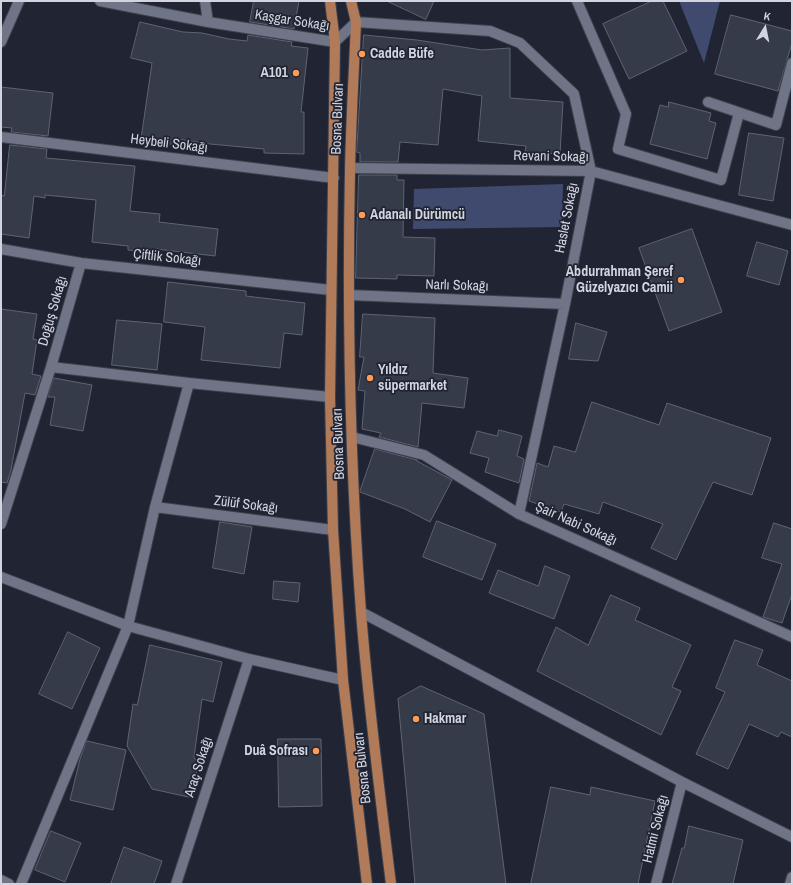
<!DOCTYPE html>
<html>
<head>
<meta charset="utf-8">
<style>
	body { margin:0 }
	#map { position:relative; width:793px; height:885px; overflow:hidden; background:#202433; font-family:"Archivo Narrow",sans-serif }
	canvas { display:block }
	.frame { position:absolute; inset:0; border:2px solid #d2d5df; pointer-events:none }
	.north { position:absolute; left:745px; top:8px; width:40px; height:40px; -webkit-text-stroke:3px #202433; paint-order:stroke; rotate:10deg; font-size:11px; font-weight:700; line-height:16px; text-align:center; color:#d2d5df }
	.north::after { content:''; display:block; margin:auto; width:14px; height:18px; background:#d2d5df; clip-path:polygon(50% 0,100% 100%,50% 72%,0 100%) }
</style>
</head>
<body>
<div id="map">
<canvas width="793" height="885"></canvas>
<div class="frame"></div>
<div class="north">K</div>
</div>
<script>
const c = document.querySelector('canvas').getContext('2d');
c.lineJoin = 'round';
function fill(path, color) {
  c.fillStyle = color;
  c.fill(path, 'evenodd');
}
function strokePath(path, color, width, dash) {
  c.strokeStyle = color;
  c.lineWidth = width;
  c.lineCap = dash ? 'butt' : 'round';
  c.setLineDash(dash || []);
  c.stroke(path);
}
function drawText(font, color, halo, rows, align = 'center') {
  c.font = font + ' "Archivo Narrow",sans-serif';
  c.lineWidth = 3.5;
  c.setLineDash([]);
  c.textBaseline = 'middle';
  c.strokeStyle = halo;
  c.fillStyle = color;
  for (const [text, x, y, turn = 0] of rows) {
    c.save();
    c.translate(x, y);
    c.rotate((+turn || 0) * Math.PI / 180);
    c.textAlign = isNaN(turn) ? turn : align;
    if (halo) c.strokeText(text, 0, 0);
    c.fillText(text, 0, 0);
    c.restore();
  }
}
fill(new Path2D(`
	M679,1h41l-16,62z
	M563,184l-1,43 -149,2 1,-40z`), '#404a6f');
const building = new Path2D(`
	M254,1h45l-5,28 -44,-7z
	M387,1h47l-8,18z
	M652,1h11l24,50 -58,28 -26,-55z
	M731,15l61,16v12l-14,48 -63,-17z
	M140,22l43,10 19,1 27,6 18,2 1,-6 44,7 -1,4 17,2 -7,64h3v42l-40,-1v-4l-54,-5 -33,-5 -1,6 -35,-6 11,-76 -21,-5z
	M364,35l53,5 65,10 28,-2v50l53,4 -3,52 -35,-2 1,-6 -48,-5 4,-45 -39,-7 -5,56 -38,-3 -2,20h-38v-9l-3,-1z
	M1,87l52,6 -5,43 -37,-4 1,-4 -11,-1z
	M669,102l42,11 -2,8 7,2 -9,36 -57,-15 10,-39 8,2z
	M749,133l35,5 -11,63 -34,-6z
	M10,145l37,4 -1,9 89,8 -5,45 30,3 -1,8 59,7 -3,27 -59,-7v4l-28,-3v-4l-36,-4 4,-42 -51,-5v3l-11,-2 -5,42 -28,-4v-39l3,1z
	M359,175h38v5h7l-1,57 32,1 -1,38 -37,-1v4l-41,-1z
	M692,229l30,83 -53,19 -30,-83z
	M757,242l31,9 -9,34 -32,-9z
	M168,282l78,9v5l59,7 -3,32 -18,-2 -4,35 -79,-8 4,-33 -41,-5z
	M1,309l36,5 -4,25 4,1 -5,34 9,2 -6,19 -10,-2 -14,77 -4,13 -6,-1z
	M363,314l72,4 -2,55 35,5 -4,30 -42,-5 -4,44 -39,-10 2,-4 -19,-4 3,-38 -7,-1 6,-33h-4z
	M117,320l45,4 -5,46 -45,-5z
	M576,323l31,9 -9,29 -29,-2z
	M54,378l38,7 -9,46 -33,-6 5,-28h-7z
	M592,402l67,23 8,-22 104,35 -19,57 -39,-13 -37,78 -25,-12 12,-24 -60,-22 -4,12 -35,-10 -3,8 -32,-11 8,-38 11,4 6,-21 21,6z
	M499,430l23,6 -5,20 7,3 -5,24 -34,-11 4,-14 -19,-5 7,-22 20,5z
	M375,449l42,11v1l35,19 -22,42 -25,-13 -45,-17z
	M437,521l59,23 -14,36 -59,-23z
	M220,522l32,5 -8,47 -31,-6z
	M774,523l18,6v65l-10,29 -19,-6 19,-53 -20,-6z
	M545,566l25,10 -16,43 -65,-26 9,-23 40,16z
	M274,581l26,2 -2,19 -25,-3z
	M611,595l29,13 -5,12 56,25 -19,42 9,4 -20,44 -124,-64 19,-44 32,18z
	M68,632l32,16 -28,61 -33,-15z
	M735,640l28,10 -6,15 35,16v56l-11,-5 -3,5 -29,-13 -21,45 -32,-15 29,-62 -9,-4z
	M150,645l72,17 -9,40 -11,-3 -8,58 4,7 -5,34 -41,-9 -25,-43 6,-42 4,1z
	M421,686l63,28 22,170h-91l-17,-185z
	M278,739h43l1,67 -43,1z
	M87,741l39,9 -13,60 -43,-10 10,-41z
	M551,787l39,8 1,-8 64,14 -17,83h-107z
	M689,826l54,14 -10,44h-61l10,-36h2z
	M51,831l30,12 -16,39 -30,-12z
	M124,847l38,14 -8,23h-43z`);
fill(building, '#363b4a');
strokePath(building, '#5e6474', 1);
const minor = new Path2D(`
	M100,1l108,21 127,20 21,-20 134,9 30,12 54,51 17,77 -26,133 -46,210
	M205,1l3,21
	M577,1l49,113 -8,35 103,31 18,-67
	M1,42l18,-41
	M708,102l68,23 16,-62
	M1,137l333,41
	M350,168l241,3 201,54
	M1,249l80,14 250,27
	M349,295l216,9
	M51,367l30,-104
	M352,437l72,18 95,59 273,123
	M155,507l178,23
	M1,524l50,-157 138,16
	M1,577l127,49 121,33 94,21
	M361,612l321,170 110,55
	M1,880l8,4
	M21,884l107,-258 27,-119 34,-124 141,14
	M176,884l73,-225
	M656,884l26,-102
	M790,884l2,-7`);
const major = new Path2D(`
	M330,1l5,41 -5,355 3,133 10,150 24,204
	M351,1l5,21c-2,49 -5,99 -6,148 -3,147 0,295 11,442 7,91 19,182 30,272`);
strokePath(minor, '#3e414d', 12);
strokePath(major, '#3e414d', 12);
strokePath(minor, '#6f7486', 10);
strokePath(major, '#b17b59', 10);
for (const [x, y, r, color] of [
	[362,54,4,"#fd9c56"],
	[296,73,4,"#fd9c56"],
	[362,215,4,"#fd9c56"],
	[681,280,4,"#fd9c56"],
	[370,378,4,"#fd9c56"],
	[416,719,4,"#fd9c56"],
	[316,751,4,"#fd9c56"]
]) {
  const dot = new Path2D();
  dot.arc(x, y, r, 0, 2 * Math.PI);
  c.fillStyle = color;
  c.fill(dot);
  strokePath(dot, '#202433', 1.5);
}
drawText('14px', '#d2d5df', '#202433', [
	["Kaşgar Sokağı",292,21,9],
	["Bosna Bulvarı",338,119,-88],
	["Heybeli Sokağı",169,144,7],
	["Revani Sokağı",551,157,1],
	["Haslet Sokağı",567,218,-79],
	["Çiftlik Sokağı",167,258,6],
	["Narlı Sokağı",457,286,2],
	["Doğuş Sokağı",53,311,-74],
	["Bosna Bulvarı",339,444,-92],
	["Zülüf Sokağı",246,505,7],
	["Şair Nabi Sokağı",576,524,24],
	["Araç Sokağı",199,767,-72],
	["Bosna Bulvarı",363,768,-96],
	["Hatmi Sokağı",656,829,-76]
]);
drawText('bold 14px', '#d2d5df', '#202433', [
	["Cadde Büfe",370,54],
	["A101",288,73,"right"],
	["Adanalı Dürümcü",370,215],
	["Abdurrahman Şeref",673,272,"right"],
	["Güzelyazıcı Camii",673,288,"right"],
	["Yıldız",378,370],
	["süpermarket",378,386],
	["Hakmar",424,719],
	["Duâ Sofrası",308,751,"right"]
], 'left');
</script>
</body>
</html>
